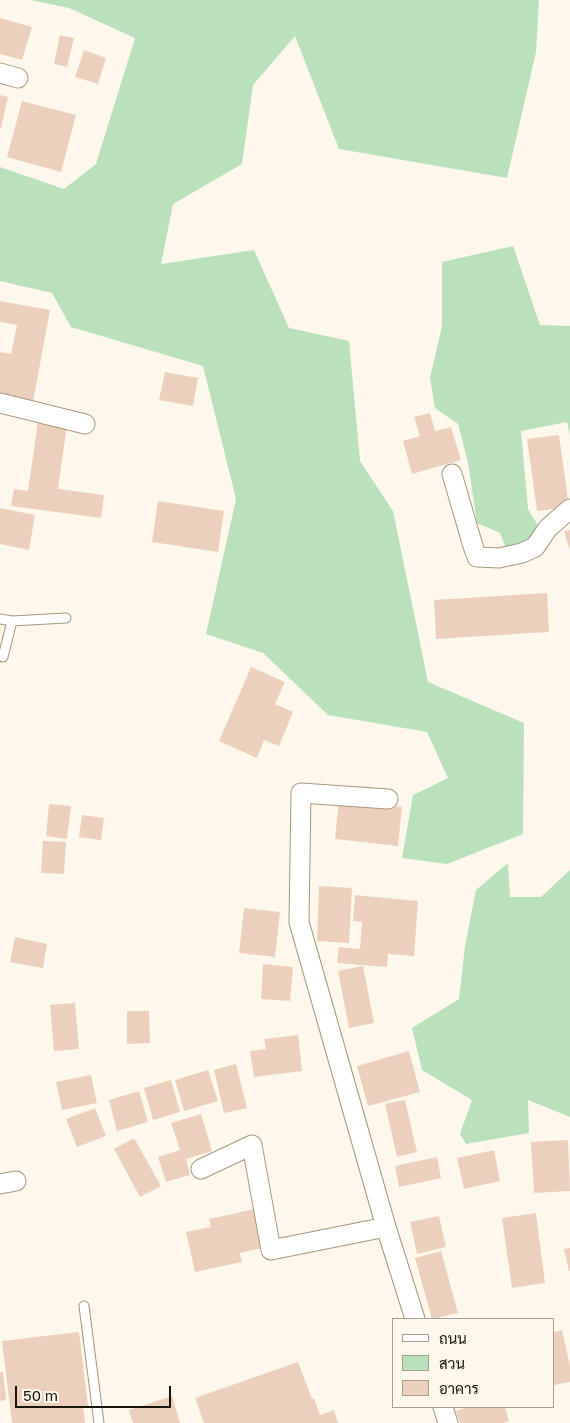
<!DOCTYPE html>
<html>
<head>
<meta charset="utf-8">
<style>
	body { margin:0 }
	#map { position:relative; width:570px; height:1423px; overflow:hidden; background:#fef8ec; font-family:"Golos Text",Sarabun,sans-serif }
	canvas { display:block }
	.legend { position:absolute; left:392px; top:1318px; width:162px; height:90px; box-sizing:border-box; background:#fef8ec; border:1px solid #a39d92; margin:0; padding:6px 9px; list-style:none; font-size:15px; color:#1a150a }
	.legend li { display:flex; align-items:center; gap:10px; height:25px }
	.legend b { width:25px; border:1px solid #a39d92 }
	.scale { position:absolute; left:15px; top:1386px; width:156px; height:22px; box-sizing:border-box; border:2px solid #1a150a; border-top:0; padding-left:6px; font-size:15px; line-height:18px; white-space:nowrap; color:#1a150a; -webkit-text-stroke:4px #fef8ec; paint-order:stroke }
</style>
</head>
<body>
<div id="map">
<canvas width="570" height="1423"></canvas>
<ul class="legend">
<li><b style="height:6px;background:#fff"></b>ถนน</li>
<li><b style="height:14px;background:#b9e1ba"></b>สวน</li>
<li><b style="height:14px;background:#edd0bb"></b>อาคาร</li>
</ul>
<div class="scale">50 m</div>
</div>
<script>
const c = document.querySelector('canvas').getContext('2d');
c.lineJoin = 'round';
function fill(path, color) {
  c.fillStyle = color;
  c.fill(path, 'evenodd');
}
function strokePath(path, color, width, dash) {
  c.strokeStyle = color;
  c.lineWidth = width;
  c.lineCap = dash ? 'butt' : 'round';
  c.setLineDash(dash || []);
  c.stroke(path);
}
fill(new Path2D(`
	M31,0h508l-3,52 -29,126 -168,-29 -44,-113 -42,49 -11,79 -69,40 -12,60 93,-14 35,78 60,13 11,120 33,50 35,171 96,41 -1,111 -76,30 -45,-6 11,-63 35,-17 -21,-46 -99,-17 -65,-62 -57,-19 30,-135 -33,-133 -132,-39 -19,-34 -52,-12v-114l64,22 32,-25 39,-126 -66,-30z
	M513,246l27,79 30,1v110l-3,-14 -46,9 7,78 9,15 -6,15 -24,12 -7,-18 -23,-10 -9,-60 -10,-39 -23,-16 -5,-30 12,-52v-64z
	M508,863l2,34h31l29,-27v247l-42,-17 1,33 -63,11 -6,-10 12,-34 -50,-30 -10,-42 47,-29 6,-53 11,-56z`), '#b9e1ba');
fill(new Path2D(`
	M0,18l32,9 -10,33 -22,-6z
	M60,35l14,3 -7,29 -13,-3z
	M84,50l22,8 -8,26 -23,-7z
	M0,95l8,2 -7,31h-1z
	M22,101l54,14 -15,57 -54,-15z
	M0,301l50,9 -17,92 -33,-6v-44l11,2 6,-29 -17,-3z
	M165,372l33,6 -5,28 -34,-6z
	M430,413l5,18 16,-4 10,33 -49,14 -9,-33 17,-5 -6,-19z
	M38,421l29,4 -9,64 46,6 -3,23 -90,-12 3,-17 14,2z
	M559,435l10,72 -32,4 -10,-72z
	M158,501l66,10 -6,41 -66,-10z
	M0,508l35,7 -6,35 -29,-6z
	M570,530v20l-6,-18z
	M547,593l2,39 -113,7 -2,-39z
	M251,667l34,15 -10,22 18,8 -14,34 -15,-6 -7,18 -38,-17z
	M339,800l63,7 -4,39 -63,-7z
	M49,804l22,2 -4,33 -21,-3z
	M82,815l22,3 -3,22 -22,-3z
	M43,841l23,1 -2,32 -23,-1z
	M319,886l33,2 -3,55 -32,-2z
	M355,895l63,6 -4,55 -26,-2 -1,13 -50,-4 2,-16 21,2 2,-27 -9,-1z
	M244,908l36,4 -5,45 -36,-4z
	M15,937l32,7 -4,24 -33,-6z
	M263,964l30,3 -3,34 -29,-2z
	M363,966l11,57 -25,5 -11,-57z
	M75,1003l4,46 -25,2 -4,-46z
	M127,1011h22l1,32 -23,1z
	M298,1035l4,36 -48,6 -4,-26 16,-2 -2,-10z
	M409,1051l11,41 -52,14 -11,-40z
	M236,1064l11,44 -23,5 -10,-43z
	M208,1070l10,31 -34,10 -9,-31z
	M91,1075l6,28 -35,7 -6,-28z
	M171,1080l9,32 -27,8 -9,-32z
	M139,1091l9,31 -31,9 -8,-31z
	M405,1100l12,52 -20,5 -12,-53z
	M95,1108l11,28 -29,11 -11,-28z
	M201,1114l11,37 -26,8 4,16 -24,7 -8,-25 22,-7 -9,-27z
	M134,1138l27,48 -21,11 -26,-48z
	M568,1140l2,51 -36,2 -3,-51z
	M494,1150l6,31 -36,8 -7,-31z
	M437,1157l4,21 -42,9 -4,-21z
	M255,1209l8,39 -23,5 2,9 -47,10 -9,-40 25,-5 -2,-8z
	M536,1213l9,70 -33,5 -10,-70z
	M439,1216l7,31 -29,7 -7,-32z
	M570,1248v23h-1l-5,-22z
	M441,1251l17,62 -26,6 -17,-61z
	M562,1330l8,36v16l-16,3v-53z
	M79,1332l9,74h-5l2,17h-73l-10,-82z
	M298,1362l14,37 2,-1 6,17 14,-5 4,13h-134l-9,-25z
	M0,1372h3l3,28 -6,1z
	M172,1396l8,27h-47l-4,-13z
	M469,1407h36l4,14 -6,2h-43l-4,-12z`), '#edd0bb');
const service = new Path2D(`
	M0,619l12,2 54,-3
	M3,657l9,-36
	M84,1306l15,117`);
const minor = new Path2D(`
	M0,73l18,5
	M0,403l85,21
	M452,474l21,72 4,11 22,1 23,-5 13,-6 13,-19 22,-19
	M388,799l-87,-6 -2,129 87,305 29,92
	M201,1169l51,-24 19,105 115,-23
	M0,1184l16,-3
	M443,1407l5,16`);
strokePath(service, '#a5977a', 11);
strokePath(minor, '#a5977a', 21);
strokePath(service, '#fff', 9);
strokePath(minor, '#fff', 19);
</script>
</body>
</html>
